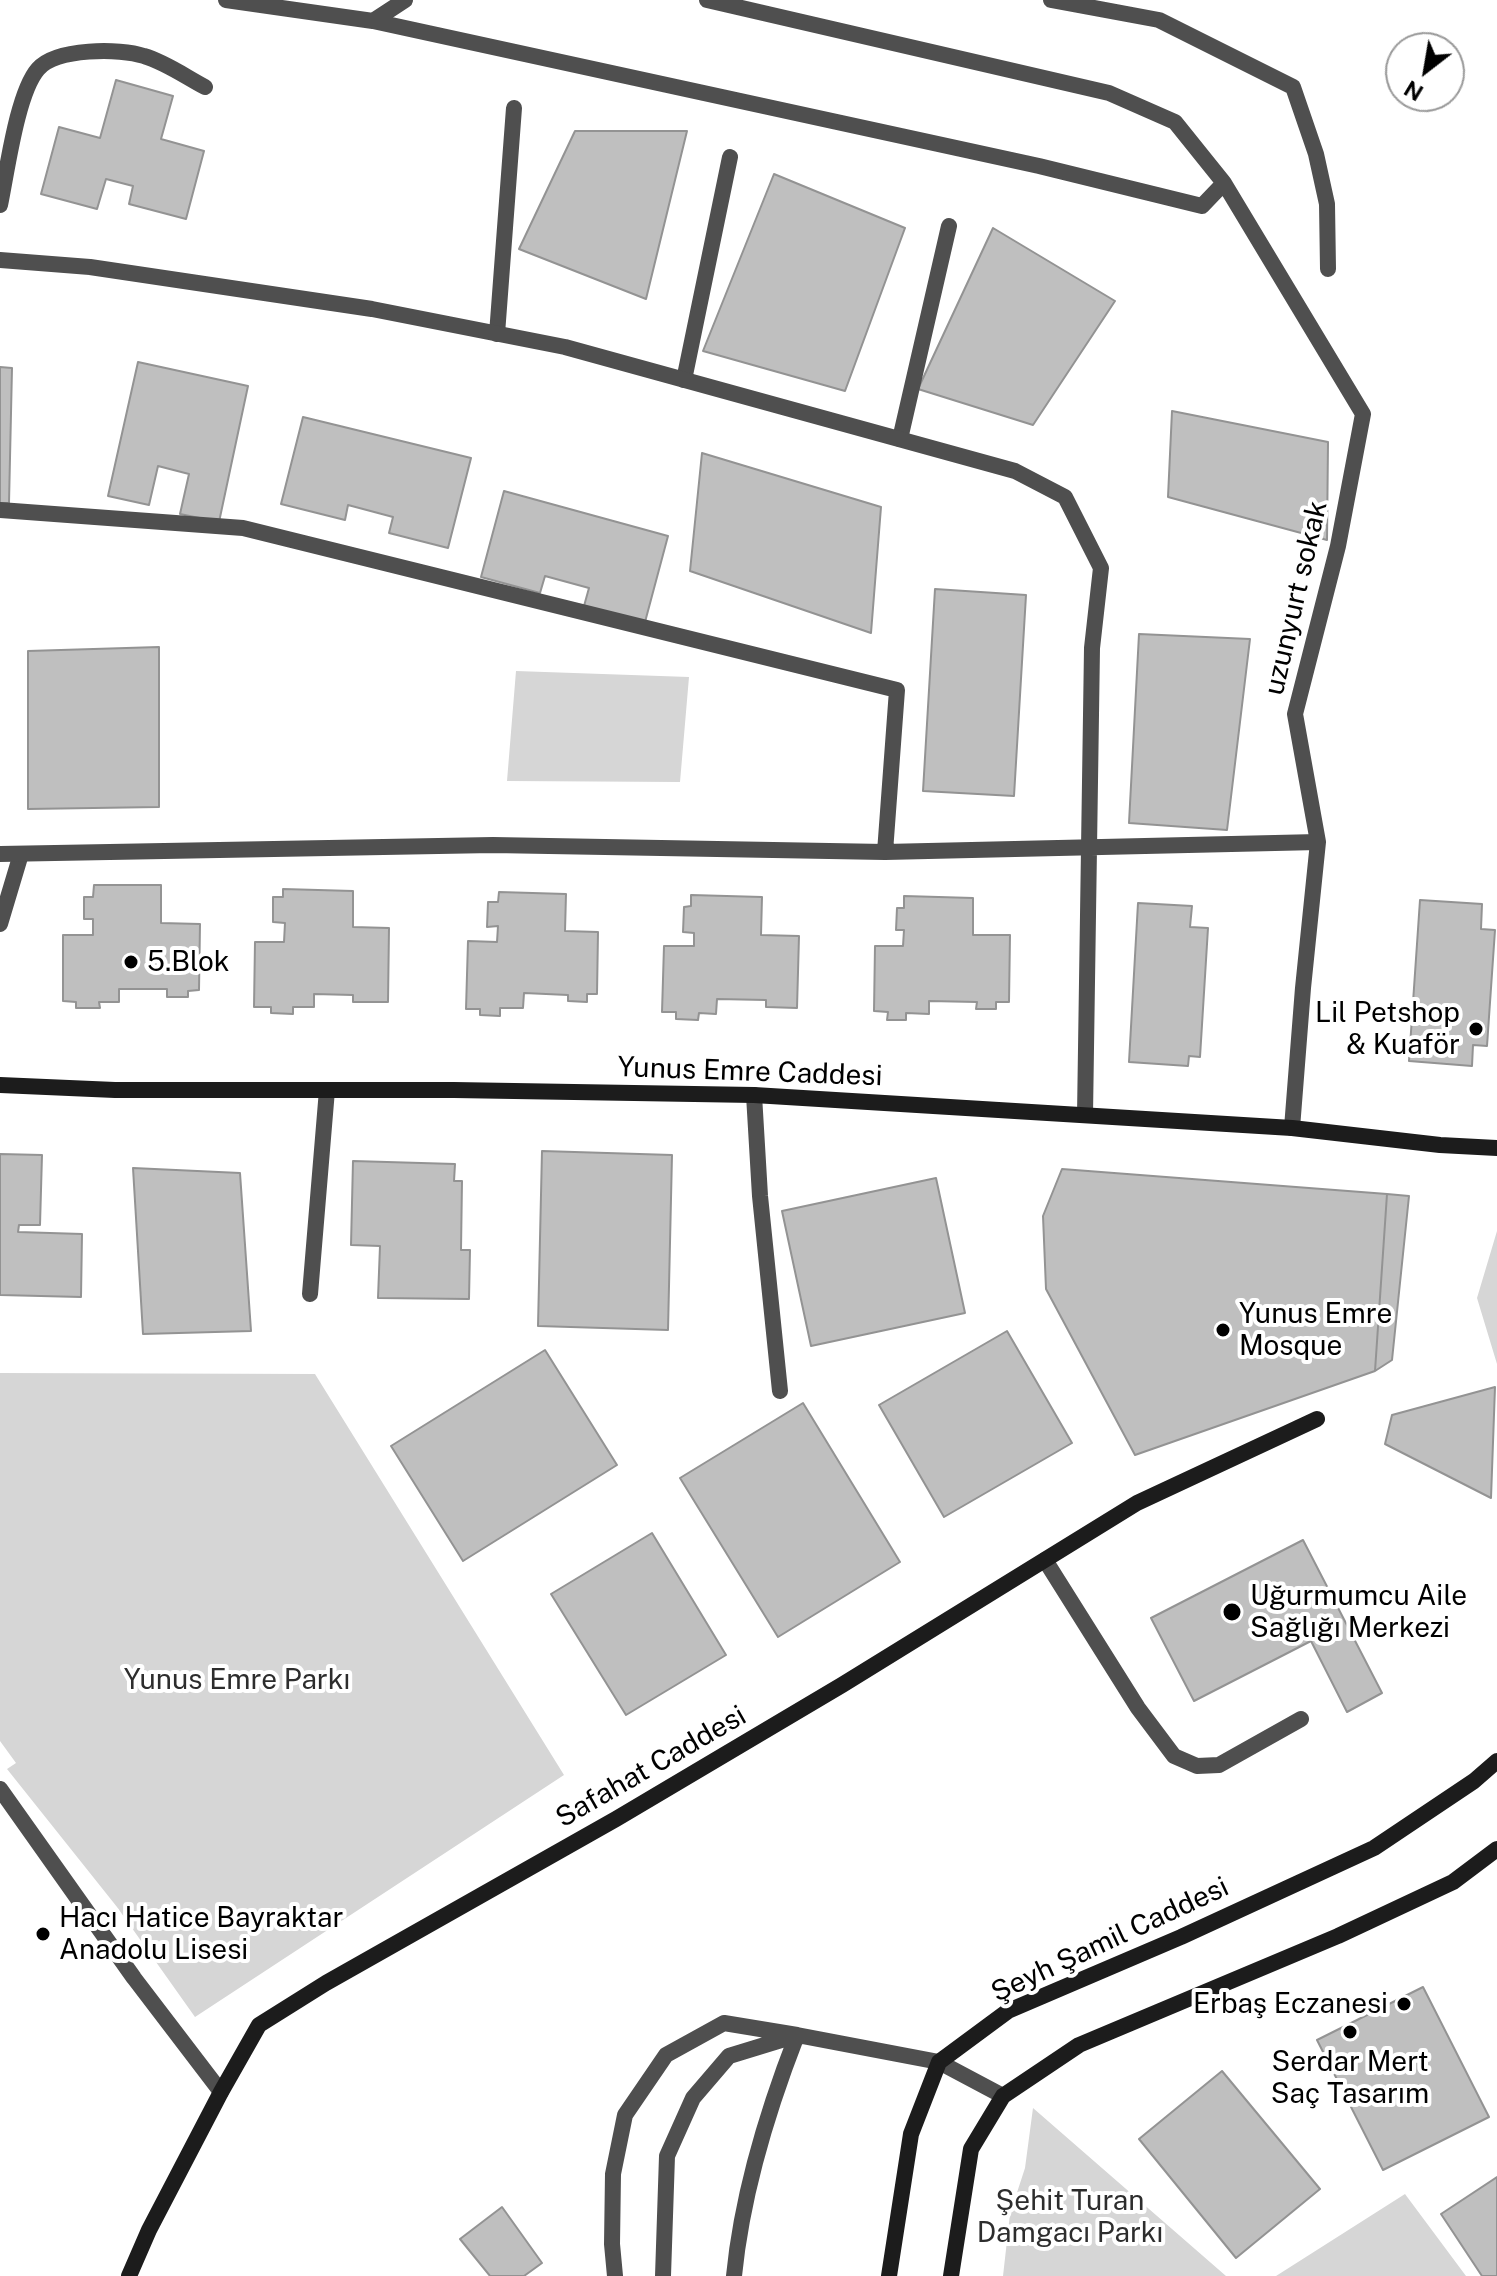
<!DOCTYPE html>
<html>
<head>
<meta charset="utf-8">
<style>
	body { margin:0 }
	#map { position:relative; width:1497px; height:2276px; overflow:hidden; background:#fff; font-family:"Public Sans",sans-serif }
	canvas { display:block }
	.north { position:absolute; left:1385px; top:32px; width:80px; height:80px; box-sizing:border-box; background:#fff; border:2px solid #999; border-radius:50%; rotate:211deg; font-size:22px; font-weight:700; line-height:32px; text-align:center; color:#000 }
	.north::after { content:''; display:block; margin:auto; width:28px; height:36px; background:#000; clip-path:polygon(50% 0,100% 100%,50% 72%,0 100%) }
</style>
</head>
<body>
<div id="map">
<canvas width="1497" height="2276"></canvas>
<div class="north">N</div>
</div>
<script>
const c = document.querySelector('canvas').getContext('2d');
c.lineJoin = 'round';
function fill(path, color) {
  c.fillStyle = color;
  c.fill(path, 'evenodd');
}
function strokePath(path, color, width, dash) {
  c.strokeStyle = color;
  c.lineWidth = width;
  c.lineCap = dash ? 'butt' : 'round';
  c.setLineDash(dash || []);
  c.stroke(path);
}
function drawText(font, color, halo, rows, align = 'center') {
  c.font = font + ' "Public Sans",sans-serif';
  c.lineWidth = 8;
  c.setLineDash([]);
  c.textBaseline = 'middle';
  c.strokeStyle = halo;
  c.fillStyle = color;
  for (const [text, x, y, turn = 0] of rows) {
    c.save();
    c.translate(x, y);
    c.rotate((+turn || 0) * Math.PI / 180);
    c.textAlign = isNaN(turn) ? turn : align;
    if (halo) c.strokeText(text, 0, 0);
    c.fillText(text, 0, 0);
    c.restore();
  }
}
fill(new Path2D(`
	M516,671l173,6 -9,105 -173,-1z
	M1497,1231v133l-20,-66z
	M0,1373l315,1 249,401 -369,242 -78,-110 -110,-138 9,-6 -16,-22z
	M1033,2108l193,168h-223l7,-62 15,-46z
	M1405,2194l61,82h-190z`), '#d6d6d6');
const building = new Path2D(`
	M116,80l57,16 -12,43 43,12 -18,68 -57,-15 4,-18 -27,-7 -9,30 -56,-15 18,-67 41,11z
	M575,131h112l-41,168 -127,-50z
	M774,174l131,54 -60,163 -142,-40z
	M993,228l122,73 -82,124 -115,-36z
	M138,362l110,24 -29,136 -39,-8 9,-40 -31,-8 -9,39 -41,-9z
	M0,367l12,1 -3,135h-9z
	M1172,411l156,31 -1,98 -159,-43z
	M303,417l168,41 -23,90 -59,-15 4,-16 -45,-12 -3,15 -64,-16z
	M702,453l179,54 -10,126 -181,-62z
	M504,491l164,45 -23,86 -61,-16 5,-18 -44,-12 -5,17 -59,-16z
	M935,589l91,6 -12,201 -91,-5z
	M1139,634l111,5 -23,191 -98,-7z
	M159,647v160l-131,2v-158z
	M94,885h67v38l39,1 -1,66 -11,1v6h-21v-8h-48v13h-20l1,6h-24v-6l-13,-1v-66h30v-16h-9v-22h9z
	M283,889l70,2v36l36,1 -1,74h-35v-7l-39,-1v13h-21v7l-22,-1v-6h-17l1,-65h29l1,-19 -12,-1v-25h10z
	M499,892l67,2 -1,37 33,1 -1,62h-10v8l-19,-1v-6l-44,-2 -1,15h-23v8l-20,-1v-6h-14l2,-68 29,1 1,-16 -11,1 1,-25h10z
	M691,895l71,2 -1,38 38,1 -2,72 -31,-1v-7l-49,-1 -1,15 -17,-1 -1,7 -22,-1v-7h-14l2,-66h30v-13l-11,-1 1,-25 7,-1z
	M904,896l69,2v37h37l-1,67h-13v7h-20l1,-7 -48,-1v13l-23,-1v7h-19l1,-8 -14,-1 1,-65h28l1,-16h-8l1,-22h7z
	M1420,900l62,4 -1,25 14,1 -8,116 -14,-1 -1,21 -63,-5z
	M1138,903l54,3 -2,21 18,1 -8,129 -11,-1 -1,10 -59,-4z
	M542,1151l130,4 -4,175 -130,-4z
	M0,1154l42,1 -2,70h-21l-1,7 64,2 -1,63 -81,-2z
	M353,1161l102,3 -1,17h8l-1,69h9l-1,49 -91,-1 2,-52 -29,-1z
	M133,1168l107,5 11,158 -108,3z
	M1062,1169l325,25 -12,177 -240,84 -89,-166 -3,-73z
	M936,1178l29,135 -154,33 -29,-135z
	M1387,1194l22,2 -17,164 -17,11z
	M1007,1331l65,112 -128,74 -65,-112z
	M545,1350l72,115 -154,96 -72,-115z
	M1495,1387l-4,111 -106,-54 7,-29z
	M803,1403l97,159 -122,75 -98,-159z
	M652,1533l74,122 -100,60 -75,-121z
	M1303,1540l79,153 -35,19 -36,-71 -117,60 -43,-83z
	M1423,1987l66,130 -106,53 -66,-130z
	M1222,2071l98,118 -84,69 -97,-119z
	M1497,2177v99h-15l-41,-62z
	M502,2207l40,56 -18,13h-34l-30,-37z`);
fill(building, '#bfbfbf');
strokePath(building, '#939393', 2);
strokePath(new Path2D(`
	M0,205c7,-33 17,-112 38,-136 18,-21 82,-21 106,-13 21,6 42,21 61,31
	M497,334l17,-226
	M684,380l46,-223
	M900,439l49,-213
	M0,924l21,-70
	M310,1294l17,-204
	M1045,1560l93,148 36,48 23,10 22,-1 82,-46
	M615,2276l-3,-32 1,-70 12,-59 41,-60 58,-32 73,12
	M663,2276l4,-120 26,-58 36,-42 62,-19
	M734,2276c8,-82 33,-164 63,-241l142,27 64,34`), '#4f4f4f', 16);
strokePath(new Path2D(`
	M226,0l147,21
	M405,0l-32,21 666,145 163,40 22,-23
	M707,0l402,93 66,29 49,61 139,231 -25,132 -43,168 23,128 -15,146 -11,140
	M1051,0l108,20 134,67 23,67 11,50 1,65
	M0,260l90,7 282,42 193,38 450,124 50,26 36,71 -9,80 -7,467
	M0,510l243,18 654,162 -12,162
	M0,854l493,-9 392,7 433,-10
	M754,1095l6,101 20,195
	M0,1789l134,189 87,114`), '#4f4f4f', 16);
strokePath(new Path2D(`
	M0,1085l115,5h339l300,5 538,33 148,17 57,3
	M129,2276l20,-46 72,-138 38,-67 67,-42 290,-164 226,-134 295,-182 180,-84
	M889,2276l22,-142 28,-72 69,-51 173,-74 193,-89 100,-67 23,-20
	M951,2276l20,-127 32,-53 76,-51 259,-109 115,-54 44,-33`), '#1c1c1c', 16);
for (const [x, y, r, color] of [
	[131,962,8,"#000"],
	[1476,1029,8,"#000"],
	[1223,1330,8,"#000"],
	[1232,1612,10,"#000"],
	[43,1934,8,"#000"],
	[1404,2004,8,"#000"],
	[1350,2032,8,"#000"]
]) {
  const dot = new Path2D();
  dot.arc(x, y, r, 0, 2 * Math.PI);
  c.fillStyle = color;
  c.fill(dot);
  strokePath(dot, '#fff', 3);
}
drawText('28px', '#000', '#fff', [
	["uzunyurt sokak",1296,598,-77],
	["Yunus Emre Caddesi",750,1072,2],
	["Safahat Caddesi",651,1767,-30],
	["Şeyh Şamil Caddesi",1110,1940,-25]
]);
drawText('28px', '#000', '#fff', [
	["5.Blok",147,962],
	["Lil Petshop",1460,1013,"right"],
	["& Kuaför",1460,1045,"right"],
	["Yunus Emre",1239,1314],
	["Mosque",1239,1346],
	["Uğurmumcu Aile",1250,1596],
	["Sağlığı Merkezi",1250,1628],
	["Hacı Hatice Bayraktar",59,1918],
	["Anadolu Lisesi",59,1950],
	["Erbaş Eczanesi",1388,2004,"right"],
	["Serdar Mert",1350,2062,"center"],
	["Saç Tasarım",1350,2094,"center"]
], 'left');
drawText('28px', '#2d2d2d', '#fff', [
	["Yunus Emre Parkı",237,1680],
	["Şehit Turan",1070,2201],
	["Damgacı Parkı",1070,2233]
]);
</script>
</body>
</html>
